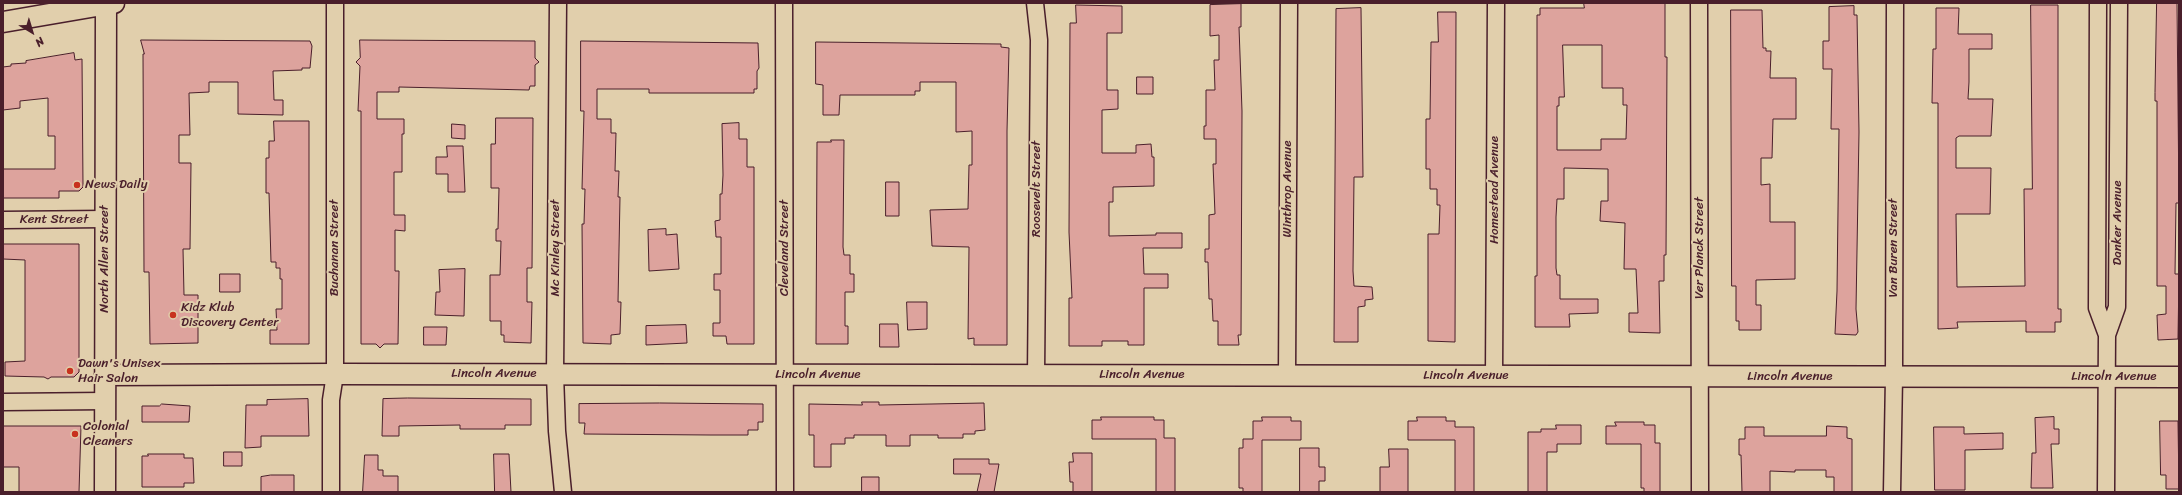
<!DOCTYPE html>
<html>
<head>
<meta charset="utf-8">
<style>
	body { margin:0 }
	#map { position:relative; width:2182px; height:495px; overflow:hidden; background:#e1cfac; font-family:Sriracha,sans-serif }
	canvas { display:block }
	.frame { position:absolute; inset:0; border:4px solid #4a1f2b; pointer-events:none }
	.north { position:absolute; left:12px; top:12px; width:40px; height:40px; -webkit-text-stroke:3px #e1cfac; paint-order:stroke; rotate:142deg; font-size:11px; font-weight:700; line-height:16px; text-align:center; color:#4a1f2b }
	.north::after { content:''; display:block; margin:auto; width:14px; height:18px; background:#4a1f2b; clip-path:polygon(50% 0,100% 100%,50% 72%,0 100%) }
</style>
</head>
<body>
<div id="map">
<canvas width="2182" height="495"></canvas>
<div class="frame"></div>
<div class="north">N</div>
</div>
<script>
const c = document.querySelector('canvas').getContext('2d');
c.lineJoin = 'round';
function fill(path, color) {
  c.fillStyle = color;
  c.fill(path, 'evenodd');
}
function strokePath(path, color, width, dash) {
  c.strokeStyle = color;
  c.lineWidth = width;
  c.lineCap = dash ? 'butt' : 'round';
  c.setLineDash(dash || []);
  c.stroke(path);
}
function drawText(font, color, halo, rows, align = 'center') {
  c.font = font + ' Sriracha,sans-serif';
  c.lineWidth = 4;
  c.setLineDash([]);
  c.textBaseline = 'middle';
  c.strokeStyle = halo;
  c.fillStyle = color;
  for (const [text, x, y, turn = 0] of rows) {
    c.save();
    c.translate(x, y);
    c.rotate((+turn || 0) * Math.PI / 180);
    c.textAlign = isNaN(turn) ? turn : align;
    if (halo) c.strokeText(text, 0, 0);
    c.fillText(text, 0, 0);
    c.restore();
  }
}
const building = new Path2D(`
	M1584,3h81v54h2l-1,198h-2v26h-5l1,52 -31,-1v-19h9l-2,-44h-12l1,-46 -25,-2 1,-20h7v-32l-44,-1v31h-7l-1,18v51l1,7h3v24h38v14l-29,1 1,13h-35v-51h2v-261h3v-7h44zM1563,45h39v43h21v17h4l-1,34h-25v11h-44v-44h2v-9h5z
	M2157,3h20l2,200h-3l-1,71h4l-1,65 -20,1 -1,-25 9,-1v-28h-9v-185h-2v-8z
	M1241,4v23h-2l3,84 -1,224h-3l1,10h-21v-24h-5l-1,-22h-3l-1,-37h-3v-13h4v-34l6,-1 -2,-50h3v-25h-12v-13h2v-36h9l-1,-30h5v-25l-9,1v-31z
	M1076,5l46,1v27h-15v57h11v19l-16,1v43h34v-8l15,-1 1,13h2v29l-41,1v15h-4v34l47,-1v-2h26v15h-39l1,26h24v14h-24v57h-16v-4h-26v5h-33v-48h3l-3,-66 1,-209h6z
	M2031,5h27v304h3v13h-6v10h-29v-11l-69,1 1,6 -20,1v-226h-6l1,-54h3v-41h23l-1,26h34v15h-23v33l-1,17h25l-2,37h-32l-3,2v30h35l-1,46h-34l1,73 68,-1 -1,-97h8z
	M1854,6v9h3l2,117 -3,177 2,23 -2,3 -21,-1 2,-43 2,-162h-8l1,-60h-9v-28h6v-34z
	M1361,8l2,169h-9l-1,94 1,15 18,1 1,12 -8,1v6l-7,1v35h-24l2,-333z
	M1731,10h31l1,38h3v3h5l-1,27h26v41h-23l-1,39h-11v27l9,-1v38h25v57l-39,1v25h5v25h-22v-9h-3v-35h-4z
	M1438,12h18l-1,330 -27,-1v-107h11l1,-29h-3v-16h-7v-20h-4v-50h4l1,-77h7z
	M141,40l169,1 2,5 -2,22h-8v2l-29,1 1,29h9v15l-45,-1v-32h-29v10l-20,1 1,42h-11v28h12l-1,86h-7l1,46h14v48l-48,1 -1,-72h-5l-1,-218h1z
	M360,40l175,1v17l4,4 -4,3v21h-5l-1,4 -130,-3v5h-22v27h27v15h-2v38h-8v43h11v16l-10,-1v41h4l-1,73h-14l-4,4 -4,-4h-15v-233h-3l2,-45 -4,-4 4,-4z
	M581,41l177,2 1,25 -2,3v18h-3v4h-105v-4h-52v30h14v14h5l-1,38h4l-1,26h2l-2,105h3l-1,32 -9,1v9l-28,-1 -1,-119h2l1,-35h-3l2,-78h-3z
	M816,42l185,2v3l8,1 -2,83v214h-33v-7l-6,1 1,-92 -37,-1 -2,-36 38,-1 1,-44h3v-34l-16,1v-50h-36v9h-5v4h-75l-1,20h-16v-30l-7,-1z
	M74,53l1,7 7,-1 1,128 -4,4h-20v7h-56v-29h52v-33h-7v-38l-28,3v7l-17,2v-43l8,-1v-2l15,-1v-2z
	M1137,77h16v17h-16z
	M496,118h37l-1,150h-5v34h5l-1,41 -27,-1v-7h-3v-14h-11v-46h10l1,-34h-5v-12h2l1,-41h-8v-44h4z
	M274,121h35v223h-39v-14h7l-1,-21h6v-30h-2v-11h-4v-6h-5l-2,-69h-3v-35h3v-17h5z
	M739,123v16h8v28h7v177h-27l-1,-8h-13v-13h7v-33h-6v-16h7v-37h-5l-1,-16 5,-1v-26h2l1,-19 -1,-51z
	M452,124l13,1v14l-13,-1z
	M831,140h13l-1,107 1,8h6v19h4v18h-9v34h3v18h-32l1,-202h14z
	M447,146h16l2,46h-17v-18h-12v-17h11z
	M886,182h13v34h-13z
	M666,229v6l11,-1 2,35 -30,2 -1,-41z
	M3,244h76v128l-5,5h-23l-3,2 -4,-2 -39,-1v-14l20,-1v-101l-22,-1z
	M465,269l-1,47 -29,-1 1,-23h4l-1,-22z
	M220,274h20v18h-20z
	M907,302h20v27l-19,1z
	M880,324h18l1,23h-19z
	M686,325l1,18 -41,2v-19z
	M424,327h23l-1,18h-22z
	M408,398l123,1v26h-26v4h-45v-4l-61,1v10h-17l1,-37z
	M308,399l1,37h-48v11l-16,1 1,-43h21v-5z
	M862,402h17v3l105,-2 1,27 -10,1v3h-12v4h-25v-3h-28v11h-24v-11h-32v3h-9v6h-14v23h-17v-32h-5v-31l53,1z
	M660,403l103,1v18h-5v8h-10v5h-38l-126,-1 1,-11h-6v-19z
	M162,404l28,2 -1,16h-47v-16h17z
	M1101,417h53v3h10v18h11v54h-19v-53h-64v-19h9z
	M1262,417h29v4h10v19h-39v52h-19v-4h-4v-40h4v-9h10v-18h9z
	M1417,417h29v4h9v6h19v65h-19v-52h-47v-19h9z
	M2054,417v12h5v15h-8l2,44h-22l1,-35h4l-1,-35z
	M2160,421h18l1,68h-13v-14h-5z
	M1615,422h29v3h11v18h5v49h-16v-4h-3v-44h-35v-18h10z
	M1556,425h25v19h-24v8h-10v40h-19v-60h13v-3h15z
	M3,426h78l-2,66h-60v-25h-16z
	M1827,426l20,1v11l5,1v53h-18v-15h-8v-7h-31v2l-25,-1v21h-28l-1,-37h-2v-16h6v-12h19v9h62z
	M1934,427h30v7l39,-1v16l-38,1v40h-30z
	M1300,448h19v19h6v14h-6v11h-19z
	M1389,449h19v43h-28v-25h9z
	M224,452h18v14h-18z
	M1073,453h19v39h-19v-10h-3l-1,-20h4z
	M148,454h36v4h9l1,25h-10v4h-42v-31h6z
	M494,454h15l2,38h-16z
	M365,455h13v15h5v6h15v16h-35z
	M954,459h35v5h10l-5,28h-17l4,-18h-27z
	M271,475h23v17h-33v-15z
	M862,477h17v15h-17z`);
fill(building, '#dda39d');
strokePath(building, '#4a1f2b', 1);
const minor = new Path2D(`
	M558,3l-3,371 2,57 6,61
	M784,3l1,489
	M1035,3l4,37 -3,335
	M1699,3l1,489
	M2098,3l-1,305 10,27
	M3,220l102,-1
	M1287,376l2,-373
	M1494,376l2,-373
	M3,402l102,-1
	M331,492v-92l4,-26v-371
	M1892,492l2,-115 1,-374
	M2106,492l1,-157 10,-28 2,-304`);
const tertiary = new Path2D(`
	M3,22l111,-19
	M105,375l230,-1 1844,3
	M105,492l1,-489`);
strokePath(minor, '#4a1f2b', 19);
strokePath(tertiary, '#4a1f2b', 23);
strokePath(minor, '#e1cfac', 16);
strokePath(tertiary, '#e1cfac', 20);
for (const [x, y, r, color] of [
	[77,185,4,"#c8321e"],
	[173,315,4,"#c8321e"],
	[70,371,4,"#c8321e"],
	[75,434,4,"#c8321e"]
]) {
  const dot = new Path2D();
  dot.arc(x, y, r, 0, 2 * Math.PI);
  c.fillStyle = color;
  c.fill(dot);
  strokePath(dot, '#e1cfac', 1.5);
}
drawText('13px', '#4a1f2b', '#e1cfac', [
	["News Daily",85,185],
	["Kidz Klub",181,308],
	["Discovery Center",181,323],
	["Dawn's Unisex",78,364],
	["Hair Salon",78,379],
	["Colonial",83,427],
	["Cleaners",83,442]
], 'left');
drawText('13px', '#4a1f2b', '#e1cfac', [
	["Roosevelt Street",1037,189,-90],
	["Winthrop Avenue",1288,189,-90],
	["Homestead Avenue",1495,190,-90],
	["Kent Street",54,220],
	["Danker Avenue",2118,223,-90],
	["Buchanan Street",335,248,-90],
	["Mc Kinley Street",556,248,-90],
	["Cleveland Street",785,248,-90],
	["Ver Planck Street",1700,248,-90],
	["Van Buren Street",1894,248,-90],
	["North Allen Street",105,259,-90],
	["Lincoln Avenue",494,374],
	["Lincoln Avenue",818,375],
	["Lincoln Avenue",1142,375],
	["Lincoln Avenue",1466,376],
	["Lincoln Avenue",1790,377],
	["Lincoln Avenue",2114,377]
]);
</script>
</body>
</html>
